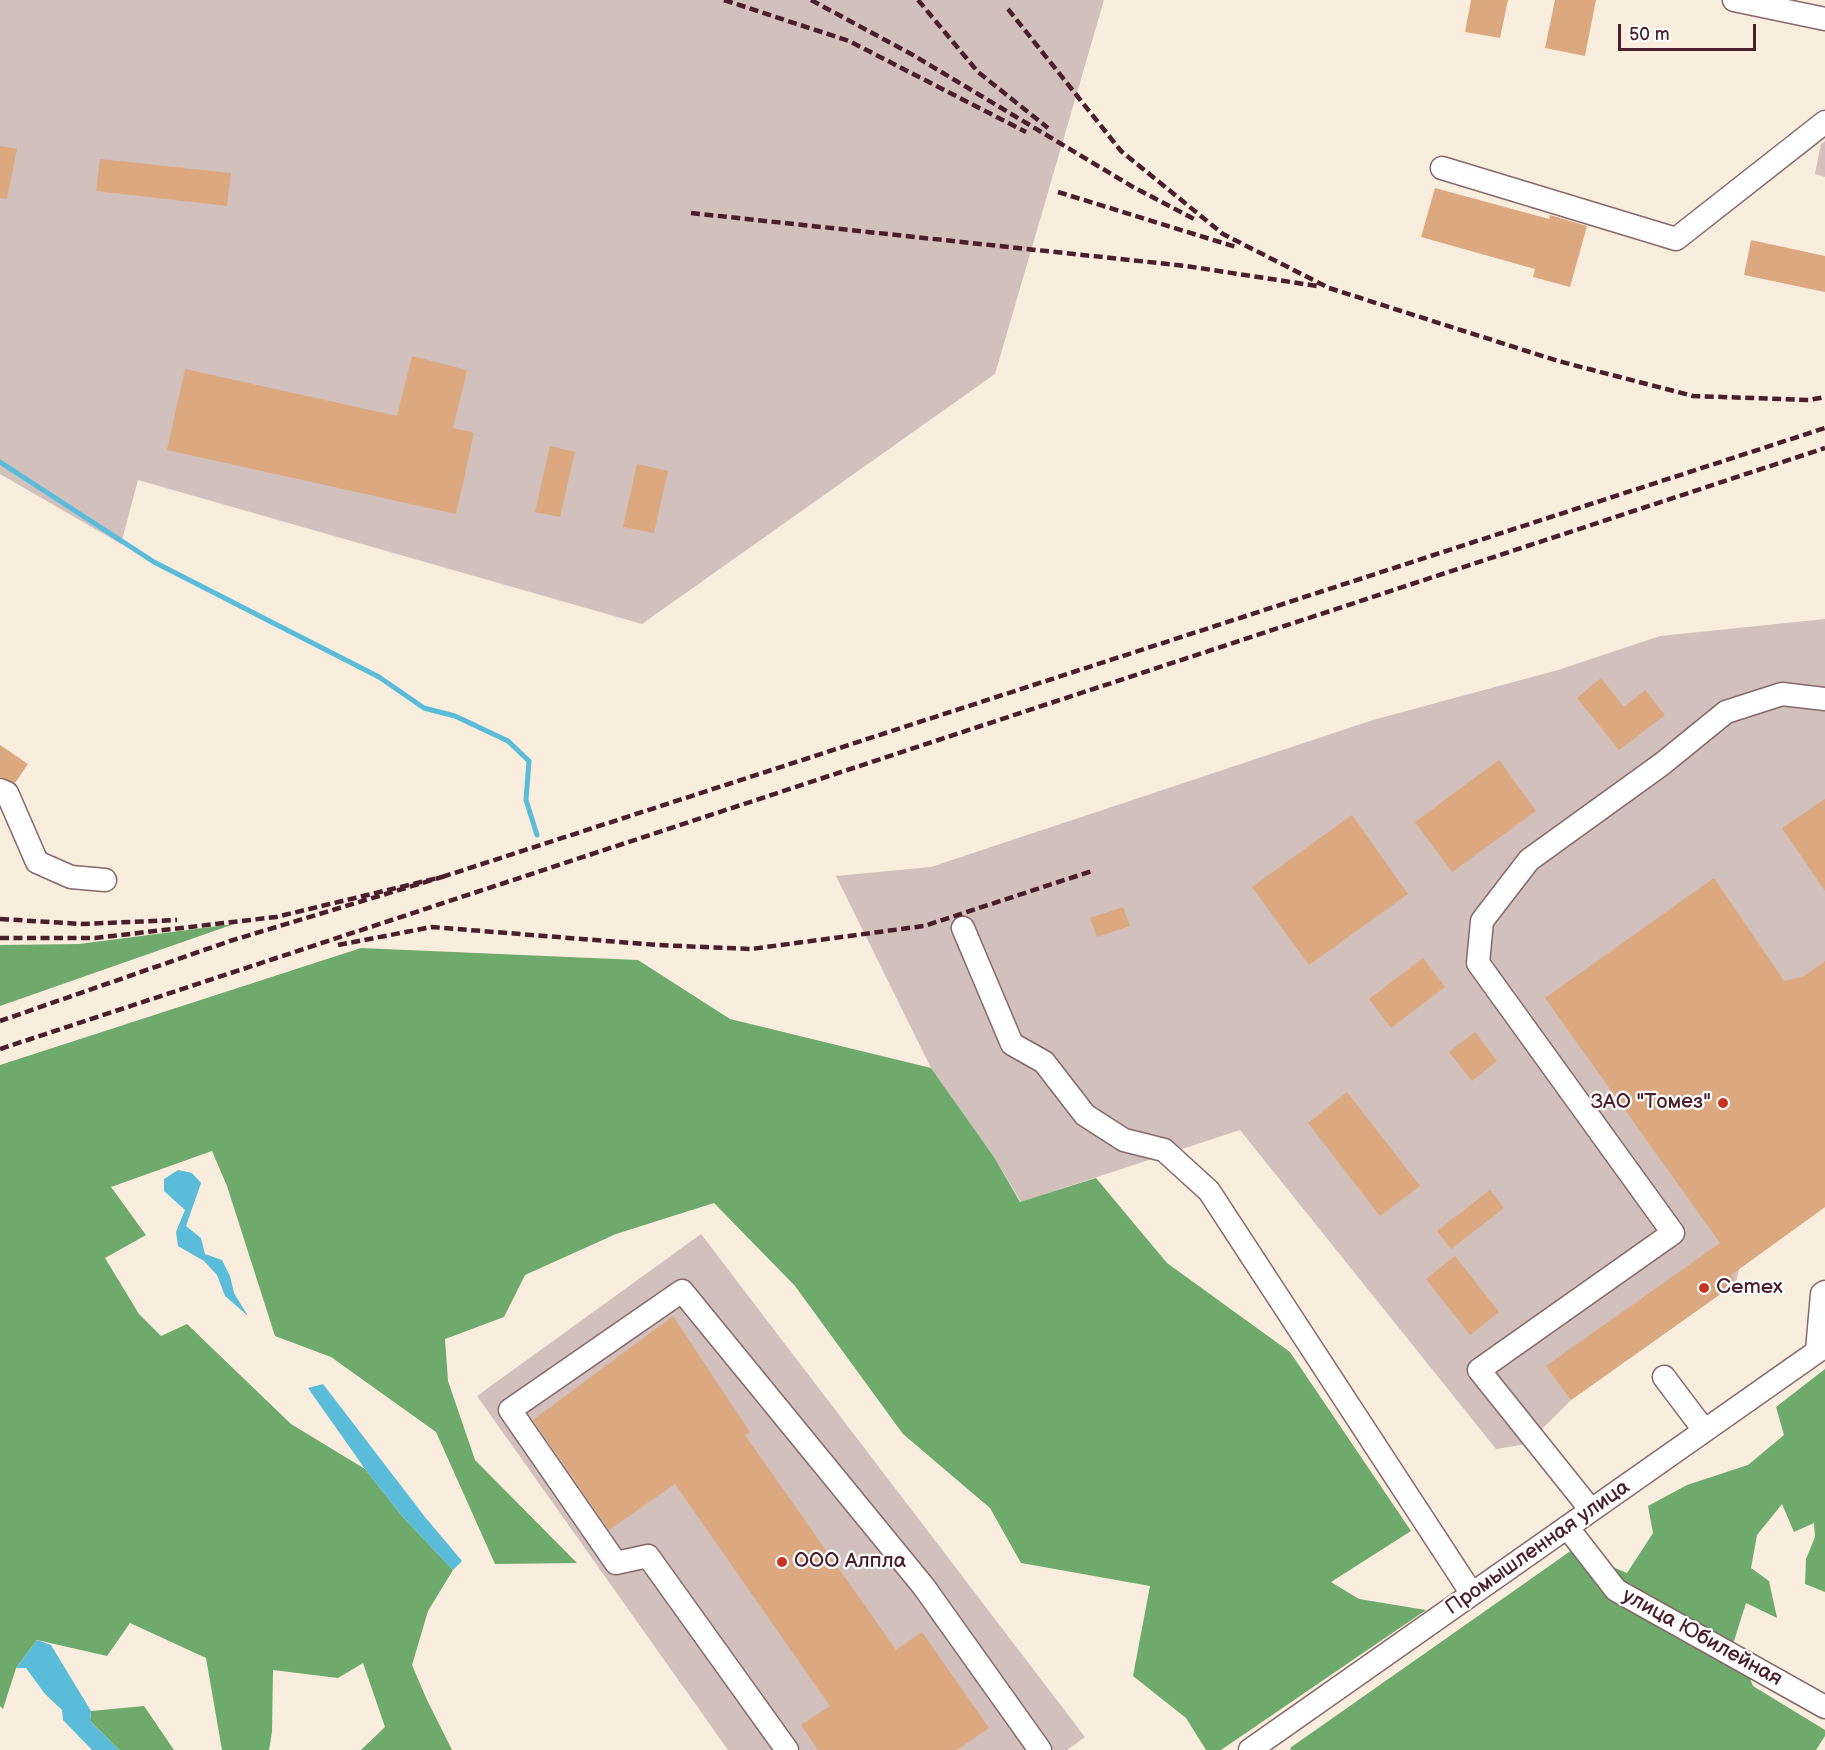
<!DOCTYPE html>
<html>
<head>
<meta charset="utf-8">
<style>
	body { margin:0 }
	#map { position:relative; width:1825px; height:1750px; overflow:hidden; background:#f9eddd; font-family:"Balsamiq Sans",sans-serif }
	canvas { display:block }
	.scale { position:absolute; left:1618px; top:24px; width:138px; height:27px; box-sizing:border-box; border:3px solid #4a1f2b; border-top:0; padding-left:8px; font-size:18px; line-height:21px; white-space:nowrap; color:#4a1f2b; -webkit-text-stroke:4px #fff; paint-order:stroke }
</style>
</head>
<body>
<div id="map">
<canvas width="1825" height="1750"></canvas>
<div class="scale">50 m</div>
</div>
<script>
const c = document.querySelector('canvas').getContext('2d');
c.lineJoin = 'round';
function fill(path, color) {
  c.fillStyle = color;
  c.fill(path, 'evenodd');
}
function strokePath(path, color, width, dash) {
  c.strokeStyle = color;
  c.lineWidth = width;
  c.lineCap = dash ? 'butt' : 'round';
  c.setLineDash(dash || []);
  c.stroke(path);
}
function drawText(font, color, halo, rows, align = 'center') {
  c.font = font + ' "Balsamiq Sans",sans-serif';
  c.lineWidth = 4.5;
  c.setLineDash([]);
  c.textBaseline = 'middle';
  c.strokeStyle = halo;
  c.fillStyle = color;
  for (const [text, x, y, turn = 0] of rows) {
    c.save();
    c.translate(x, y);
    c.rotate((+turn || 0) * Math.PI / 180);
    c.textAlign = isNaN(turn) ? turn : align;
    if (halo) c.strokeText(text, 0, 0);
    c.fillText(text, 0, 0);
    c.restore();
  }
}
fill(new Path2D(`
	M0,0h1104l-109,374 -353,250 -504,-144 -17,64 -121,-70z
	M1825,141v36l-10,-3 6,-30z
	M1825,619v588l-86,62 -3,14 -165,117 -44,44 -31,5 -256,-319 -219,72 -27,-45 -63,-89 -95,-192 95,-9 442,-147 185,-50 102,-34z
	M701,1234l384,503 -18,13h-339l-251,-354z`), '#d1c0bc');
fill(new Path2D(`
	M234,924l-234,82v-61l79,-1z
	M361,948l277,12 92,59 201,49 63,89 26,45 76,-24 71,85 123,89 121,179 -80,51 28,17 67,11 -205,140h-15l-20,-32 -53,-42 17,-90 -129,-23 -31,-55 -87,-74 -108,-148 -81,-83 -98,31 -91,41 -21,42 -59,22 3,42 27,79 102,103 -82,1 -59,-132 -105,-75 -56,-21 -48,-150 -15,-35 -101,36 35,48 -41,23 34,56 22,22 26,-12 104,100 74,45 37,47 51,54 -25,41 -16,54 15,35 25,50h-91l24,-23 -22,-64 -25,15 -65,-8 -1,62 -3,18h-47l-16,-92 -76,-35 -23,33 -70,-16 -21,28 -13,41 -3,-3v-641z
	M1825,1369v223l-20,-8 1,-25 9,-22 -1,-14 -20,9 -12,-28 -25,31 -6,33 18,13 8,37 -31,-15 -12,38 19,45 72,44v6l-9,14h-525l-1,-2 282,-198 55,23 26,-40 -5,-27 39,-21 61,-20 36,-30 -8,-28z
	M144,1706l30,44h-55l-29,-29 1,-10z`), '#6eaa6c');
fill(new Path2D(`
	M178,1170l14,3 9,10 -15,43 15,12 4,16 17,6 8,16 4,17 14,23 -23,-20 -8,-21 -13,-14 -26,-15 -2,-14 9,-22 -21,-19v-12z
	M323,1384l102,133 37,44 -9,9 -51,-54 -37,-47 -57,-81z
	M37,1640l14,5 40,66 -1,10 29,29h-27l-29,-30 -1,-10 -17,-16 -19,-26h-10z`), '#5bbcda');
strokePath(new Path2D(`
	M0,462l154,100 225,115 45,31 31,8 53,25 21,20 -3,39 11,35`), '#5bbcda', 5);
fill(new Path2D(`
	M1471,0h37l-8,38 -35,-6z
	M1555,0h41l-11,56 -40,-8z
	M0,146l17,3 -10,50 -7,-1z
	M100,159l131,14 -4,33 -131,-15z
	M1435,188l114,31 1,-4 37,11 -17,61 -37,-10 2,-8 -114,-32z
	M1751,240l74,16v36l-81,-17z
	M412,356l55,14 -14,58 21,5 -18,81 -289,-64 18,-81 212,47z
	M550,446l25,6 -15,65 -25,-5z
	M637,464l31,7 -14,62 -31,-6z
	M1601,678l23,29 21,-17 20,25 -46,35 -42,-52z
	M0,745l28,19 -13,19 -15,-6z
	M1499,760l37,51 -84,61 -37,-50z
	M1825,799v92l-43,-63z
	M1352,815l56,79 -99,71 -57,-78z
	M1714,878l70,103 20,-5 21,-15v246l-94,68 5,8 -165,117 -25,-34 174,-123 -175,-245z
	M1123,907l7,19 -33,11 -7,-19z
	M1423,958l22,29 -54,41 -22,-29z
	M1475,1032l22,29 -25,20 -23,-29z
	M1347,1092l73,94 -40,30 -72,-93z
	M1490,1190l14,18 -53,41 -14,-18z
	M1455,1256l44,56 -29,23 -44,-56z
	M673,1316l77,116 -5,3 151,215 26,-18 67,96 -32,22h-139l-17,-25 29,-19 -155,-222 -66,46 -76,-110z`), '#dca87f');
const minor = new Path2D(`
	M1734,0l91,19
	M1442,168l234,71 149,-117
	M0,790l7,3 30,69 34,15 34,3
	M963,928l49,116 32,18 41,53 39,25 40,10 45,41 263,403
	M1817,1351l5,-57 3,-2
	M1664,1377l40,53
	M1591,1510l-112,-140 194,-137 -195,-270 4,-42 47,-61 133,-96 64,-52 56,-18 43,5
	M1567,1527l49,63 209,117
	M787,1750l-139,-194 -32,7 -106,-153 172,-119 242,296 116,163
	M1250,1750l575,-404`);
strokePath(minor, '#876769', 25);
strokePath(minor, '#fff', 22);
strokePath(new Path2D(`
	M724,0l125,41 177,91
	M811,0l102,55 220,132 63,33
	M918,0l60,72 70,56
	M1008,9l113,142 102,83 106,54 229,73 135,35 116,4 16,-3
	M1058,192l178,55
	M691,213l495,53 131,20
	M442,877l1383,-449
	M0,919l82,5 95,-4
	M0,938h95l181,-21 166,-40 -212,64 -230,80
	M338,945l94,-18 225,18 94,4 173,-23 168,-55
	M0,1049l1825,-601`), '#4a1f2b', 4.5, [9, 4.5]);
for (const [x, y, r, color] of [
	[1723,1103,6,"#c8321e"],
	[1704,1288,6,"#c8321e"],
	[782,1562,6,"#c8321e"]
]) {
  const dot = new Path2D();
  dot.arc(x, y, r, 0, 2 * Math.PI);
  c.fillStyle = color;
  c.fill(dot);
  strokePath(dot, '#fff', 2);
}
drawText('21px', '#4a1f2b', '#fff', [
	["ЗАО \"Томез\"",1711,1103,"right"],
	["Cemex",1716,1288],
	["ООО Алпла",794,1562]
], 'left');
drawText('21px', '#4a1f2b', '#fff', [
	["Промышленная улица",1538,1548,-35],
	["улица Юбилейная",1702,1638,29]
]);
</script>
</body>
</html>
